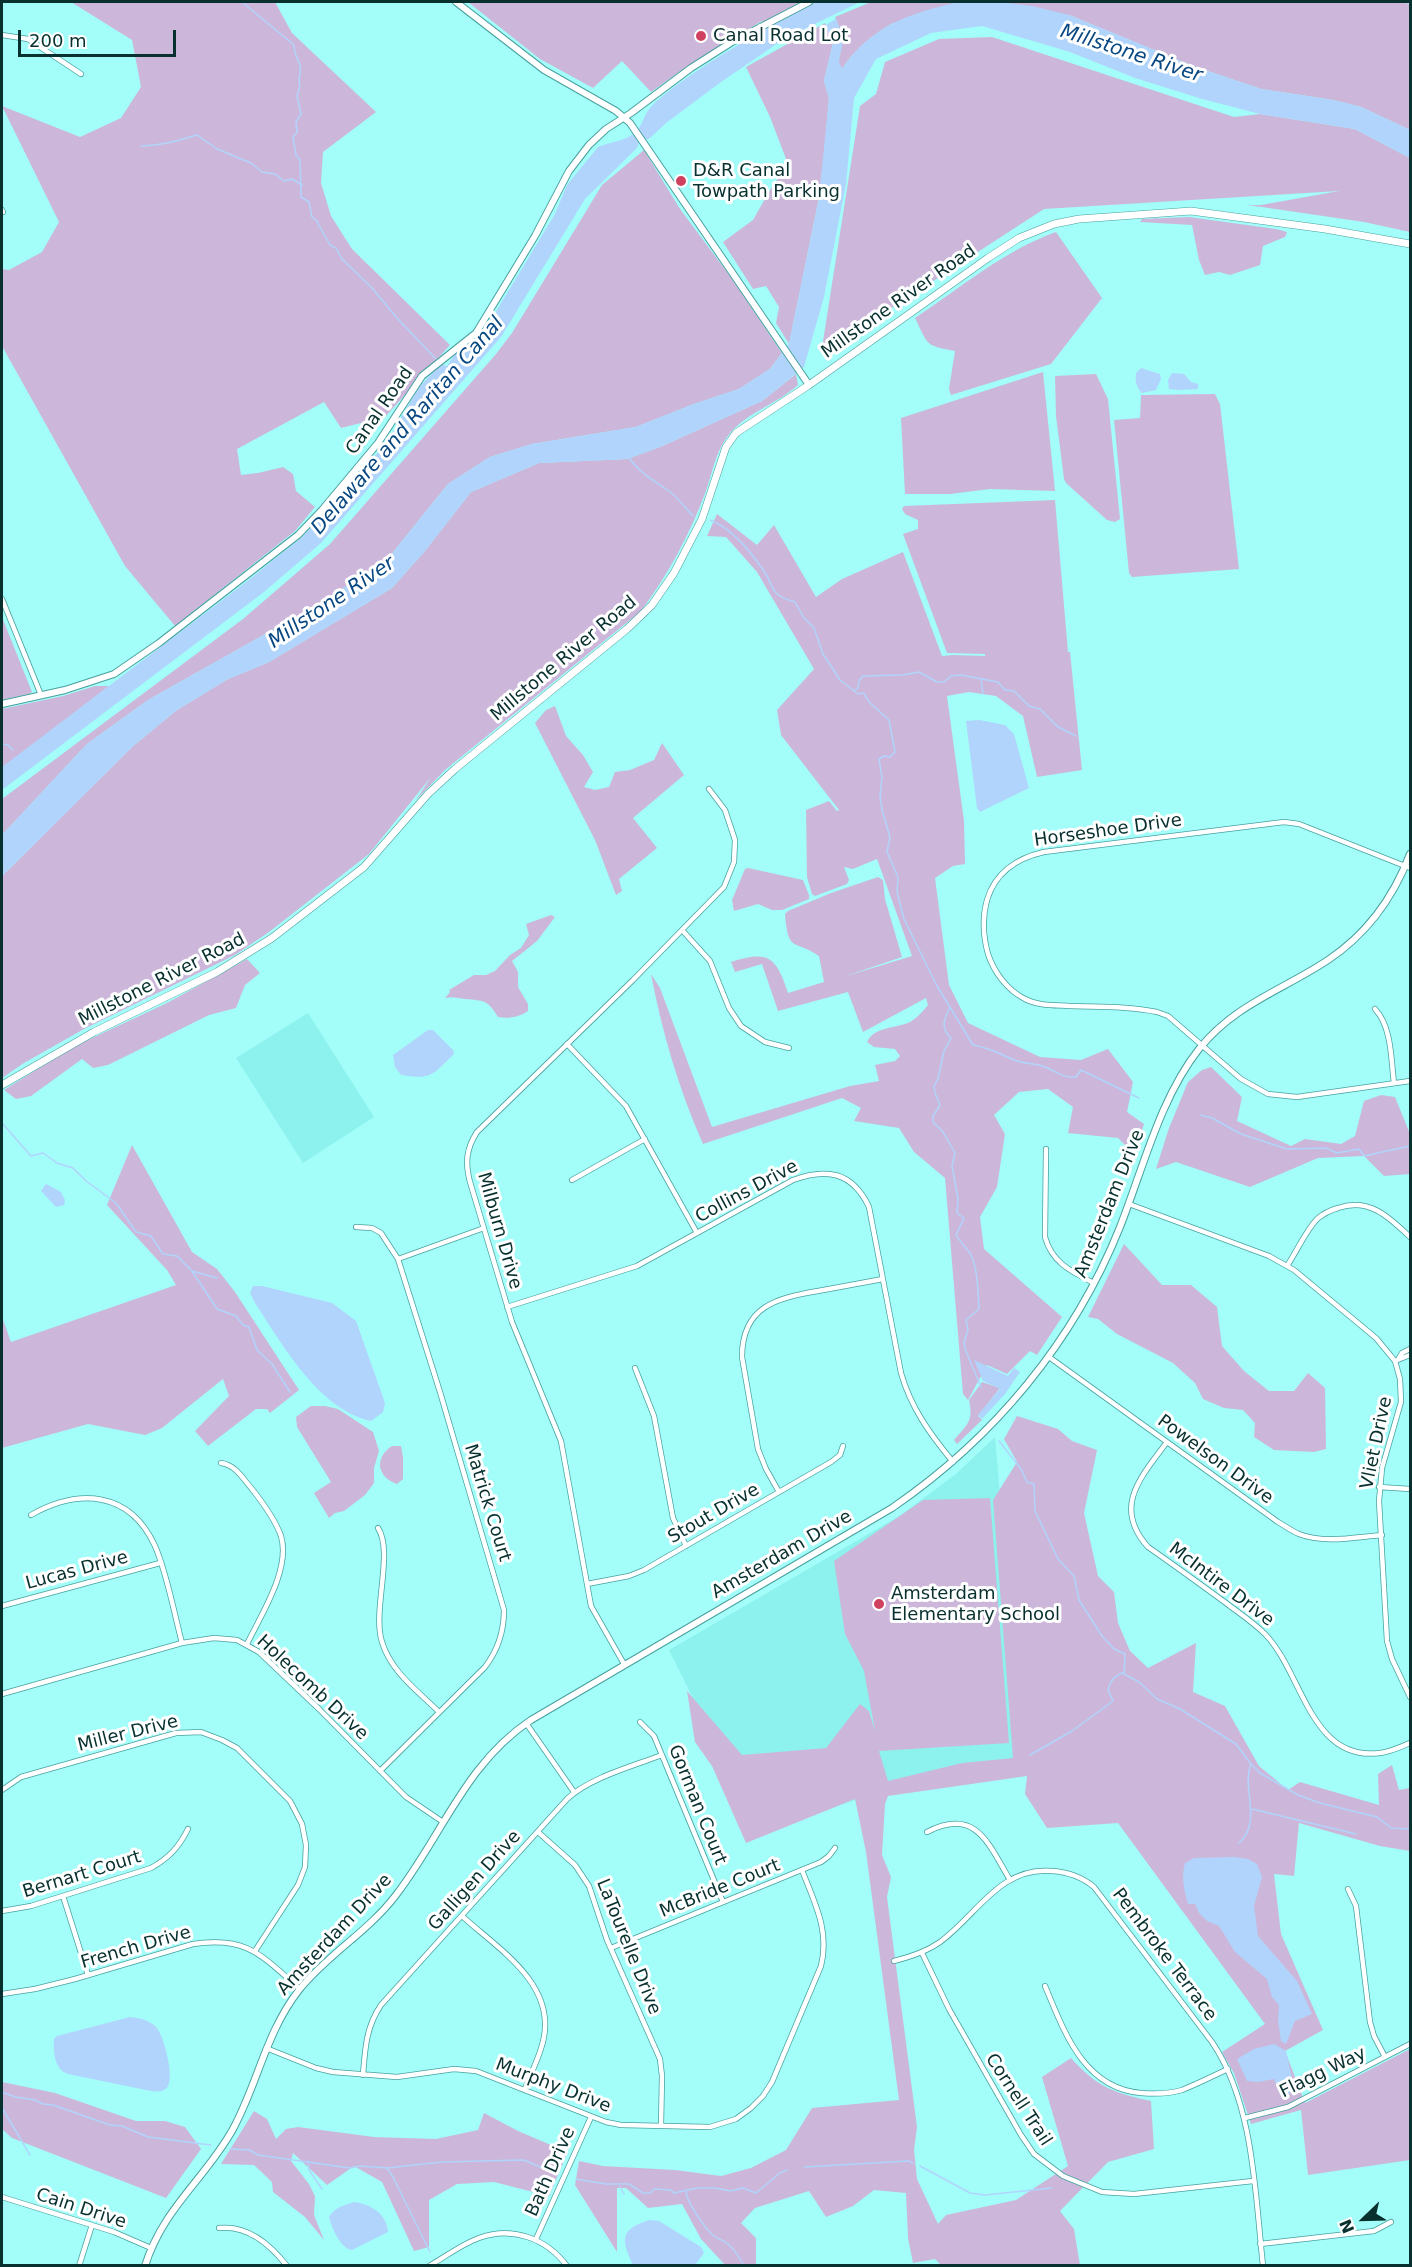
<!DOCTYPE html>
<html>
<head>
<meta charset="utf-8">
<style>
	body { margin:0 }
	#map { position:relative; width:1412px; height:2267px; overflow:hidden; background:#a3fdf9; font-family:"DejaVu Sans",sans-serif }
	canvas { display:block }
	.frame { position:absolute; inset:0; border:3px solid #07302f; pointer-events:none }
	.north { position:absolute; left:1334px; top:2189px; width:60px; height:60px; -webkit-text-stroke:4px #fff; paint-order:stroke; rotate:247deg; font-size:16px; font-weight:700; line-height:24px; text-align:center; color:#07302f }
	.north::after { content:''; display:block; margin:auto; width:21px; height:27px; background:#07302f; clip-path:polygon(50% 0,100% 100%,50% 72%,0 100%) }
	.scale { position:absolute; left:18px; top:30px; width:158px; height:27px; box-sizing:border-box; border:3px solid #07302f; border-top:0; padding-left:8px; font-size:18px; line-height:21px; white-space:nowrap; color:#07302f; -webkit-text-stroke:4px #fff; paint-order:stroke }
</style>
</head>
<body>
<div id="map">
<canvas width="1412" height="2267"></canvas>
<div class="frame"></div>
<div class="north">N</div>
<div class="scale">200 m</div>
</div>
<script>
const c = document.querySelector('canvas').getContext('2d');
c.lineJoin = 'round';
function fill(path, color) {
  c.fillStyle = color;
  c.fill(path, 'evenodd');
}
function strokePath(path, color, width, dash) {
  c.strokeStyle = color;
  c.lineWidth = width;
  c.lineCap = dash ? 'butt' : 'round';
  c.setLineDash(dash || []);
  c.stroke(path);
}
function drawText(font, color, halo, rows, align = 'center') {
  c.font = font + ' "DejaVu Sans",sans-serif';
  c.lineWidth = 6;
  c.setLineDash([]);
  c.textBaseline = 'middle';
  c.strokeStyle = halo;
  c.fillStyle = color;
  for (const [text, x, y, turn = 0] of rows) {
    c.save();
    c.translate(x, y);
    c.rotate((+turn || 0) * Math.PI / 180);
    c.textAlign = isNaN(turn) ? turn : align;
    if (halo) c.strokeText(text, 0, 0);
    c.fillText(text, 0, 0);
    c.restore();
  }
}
fill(new Path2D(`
	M308,1013l66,104 -71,46 -67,-105z
	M995,1437l28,326 -146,30 -118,38 -90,-181 232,-135 55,-41z`), '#8df2ee');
fill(new Path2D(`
	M71,2h204l17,31 84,79 -53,40 -2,31 10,33 21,33 98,96 -65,72 -44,11 -17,-26 -87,47 4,26 17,-2 25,-6 10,7 3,17 19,16 -20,24 -120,95 -50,-60 -123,-220v-77l7,1 33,-18 17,-30 -57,-116 78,31 41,-19 20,-31 -9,-47z
	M468,2h349l-51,27 -4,-8 -76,46 -35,25 -29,-31 -29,27 -53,-29z
	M871,2h530l9,2v126l-49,-23 -28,-7 -72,-11 -68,-23 -124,-51 -176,8c-22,13 -37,25 -51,46l-4,-7c6,-25 7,-20 -3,-45z
	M825,23l8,20 -9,38 5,17 -5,58 -5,42 -30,146 -13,-21 3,-16 -13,-21 -13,3 -30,-47 30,-22 17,-30 18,-26 -18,-47 -24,-50z
	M992,37l242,80 26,-3 95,15 55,29v74l-46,-10 -116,-17h13l78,-14 -295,18 -223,145 39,-248 16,-12 9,-32 54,-23z
	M644,150l36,59 50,67 52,77 -12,16 -31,20 -45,15 -58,23 -104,17 -42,13 -42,27 -62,77 -69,44 -169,95 -61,44 -85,91v-36l241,-180 87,-75 166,-190 16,-21 90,-148z
	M1189,217l87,12 11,3 -2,5 -22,9 -3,19 -30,10 -11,-3 -14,3 -6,-15 -7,-35 -52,-3 2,-3z
	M1056,232l46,66 -51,66 -100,31 -2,-6 6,-38c-31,-6 -26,-5 -40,-33 45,-30 90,-68 141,-86z
	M1043,372l12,119 -65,-2 -40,5h-45l-4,-76z
	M796,374l2,11c-20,18 -49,27 -67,47 -15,17 -18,39 -25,59 -16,43 -38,84 -65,120l-196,159 -29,30 15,-23 -62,77 -100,78 -34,23 -151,74 -60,34 -22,15v-202l131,-130 44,-36 51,-31 41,-17 123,-74 32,-36 47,-60 68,-29 88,-4 33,-12 102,-46z
	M1096,374l12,25 12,120 -5,3 -8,-2 -41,-37 -2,-4 -8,-63 -1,-40z
	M1215,394l5,10 19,165 -107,8 -3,-4 -15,-153 26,-2 1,-23z
	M1055,500l13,152h2l12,118 -45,7 -14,-61 -27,-20 -27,-4 -22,4 17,125 1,43 -12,2 -18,12 14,107 19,38 72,34 41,3 27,-11 25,33 -6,30 17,12 -10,30 -16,-16 -50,-5 5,-26 -25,-18 -29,3 -25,23 11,19 -8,53 -17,30 4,32 78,68 -25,38 -7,-4 -23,23 -20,-9 -19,35 -5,-6 -18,-216 -31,-26 -15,-24 -45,-7 7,-13 -19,-10 -139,46c-24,-54 -41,-112 -52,-170l9,14 52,139 138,-41 29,-5 -4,-16 20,-4 5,-5 -5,-7 -21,-2 -7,-5c8,-16 28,-13 43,-20 7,-4 13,-11 18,-17l-2,-7 -63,34 -15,-40 -70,19 -16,-47 -27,8 -4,-10c38,-12 45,-5 57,31l36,-11 -5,-26c-24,-17 -31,-2 -34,-42l3,-3 43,-18 47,-16 5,3 2,19 17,58 -59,20 69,-21 -35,-97 -24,10 -9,-2 5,13 -2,4 -32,12 -3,-2 -5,-17 -1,-67 23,-9 8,10 2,-1 -58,-75 -4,-25 37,-41 -57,-97 -31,-35 -19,-1 10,-22 40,31 17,-20 42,72 26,-18 61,-27 39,104 11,-1 32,1v-2l-38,-1 -44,-119 15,-5v-9l-13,-6 -3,-5 2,-3z
	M2,617l30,75 -3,2 -27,6z
	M95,686h14l-107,83v-60l61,-13z
	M555,706l11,30 17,19 10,17 -9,15 11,3 14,-3 6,-15 15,-2 24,-10 8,-17 22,32 -51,43 24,30 -38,31 3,12 -6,4 -21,-55 -60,-117 11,-13z
	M748,868l55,12 6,15v4l-27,11h-10l-14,-6 -24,7 -2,-11 13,-31z
	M551,915l4,2 -18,24 -25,20 6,11v15l10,17v7c-8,6 -20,8 -30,6 -11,-18 -14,-16 -33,-18 -8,-1 -12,-3 -20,-1l5,-6 -1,-2 25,-15h12l9,-4 15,-16 11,-7 8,-13 -3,-11z
	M247,959l13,14 -15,12 -9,23 -27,7 -101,50 -15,3 -11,-9 -51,37 -15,3 -12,-9 69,-43 94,-44z
	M1211,1067l31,30 -5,24 54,25 14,-7 36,5 14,-8 9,-35 17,-6 14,2 15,37v40l-26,2 -20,-20 -46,2 -68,29 -74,-25 -20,7 13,-41 19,-46 14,-12z
	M132,1145l60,107 25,17 18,23 64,98 -29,23 -3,-4h-11l-48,37 -13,-15 34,-35 -6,-17 -61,49 -17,7 -57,-11 -86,24v-131l9,25 165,-57 -9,-15 -60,-65z
	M1124,1244l38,41h29l26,22 5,39 22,25 25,20h25l14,-18 17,15 1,61 -12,3 -40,-2 -20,-13 1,-14 -12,-13 -19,-2 -21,-9 -8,-16 -22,-20 -56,-29 -19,-15 -10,-2z
	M982,1382l18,6 -22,28 4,4 -25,24 -3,-4c13,-15 20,-19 15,-40z
	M311,1406h14l13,3 35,23 6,19 -5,17v15l-9,12 -21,16 -9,2 -6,5 -15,-25 17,-11 -34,-55 -1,-10z
	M1017,1416l41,13 14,12 25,9 -13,63 14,63 16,16 4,31 12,28 18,17 48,-25 -3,49 32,14 34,60 29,24 12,-8 79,23 -1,-31 14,-9 7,25 11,-2v63l-30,-5 -81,-23 -5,53 -20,-2 7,60 42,96 -38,21 20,52 105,-54v111l-102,15 -7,-65 -50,14 -17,-51 -12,-21 43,-28 -147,-201 -71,5 -22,-34 2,-18 -139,20 -3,8 -3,51 9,22 -4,20 30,230 -3,23 3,29 21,45 8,-9 70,-15 52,-34 -26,-89 29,-19c26,29 43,35 80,43l3,48 -46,13 -48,49 14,18 6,36 -138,1 -7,-7 -22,4 -5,-25 -2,-45 -32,-3 -21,16 -27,11 -17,-26 -54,17 -14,15 15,15v27l-30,1 -25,-27 -19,-35 -34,4 -22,-20h-9v64l-42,-67 4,-24 24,5 72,4 46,6 30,-8 35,-18 26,-42 87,-8 -33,-248 -11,-53 -109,44 -34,-77 -17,-24 -8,-51 55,64 84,-7 34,-44 9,7 6,20 -11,-60 -19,-37 -11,-73 89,-61 67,-2 19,245 -130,8 9,30 74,-18 51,-5 -20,-258 24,-38 -13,-23z
	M392,1446h9l2,11v22l-6,5c-20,-7 -23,-26 -5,-38z
	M2,2082l53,11 81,28h29l20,6 16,22 -35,49 -154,-60 -10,-9z
	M254,2111l13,8 9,20 10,-10 12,-2 76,10 62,2 42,-9 6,-17 34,18 40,17 8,8 -17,40 -55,-14 -37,2 -28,16v47l-15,4 -32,-69 -28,-16 -27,19 -34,-32 -2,8 18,23 6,12 -1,19 10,25 -19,-23 -32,-25 -1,-10 -18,-17 -33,-1z`), '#ccb7da');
fill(new Path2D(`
	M817,2h43l-76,37 -63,43 -55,41 -16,15 -11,5 -2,5 -52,51 -84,138 -180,206 -57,49 -262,198v-23l239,-181 60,-48 26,-27 60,-69 32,-55 22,-23 6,2 8,-12 28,-21 72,-119 12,-29 31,-38c14,-6 30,-5 41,-19 3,-4 5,-11 8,-16 7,-10 18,-18 27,-25 45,-33 94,-60 143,-85z
	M958,2h42l32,4 37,9 124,51 68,23 72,11 28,7 49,23v28l-55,-29 -95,-15 -58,-15 -67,-21 -65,-26 -88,-26 -51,7 -55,26 -22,39 -8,86 -22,113 -20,70 -42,34 -102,46 -33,12 -88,4 -68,29 -47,60 -32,36 -123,74 -41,17 -51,31 -44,36 -131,130v-41l85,-91 61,-44 169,-95 69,-44 62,-77 42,-27 42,-13 104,-17 58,-23 45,-15 31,-20 19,-25 30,-146 10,-100 -5,-17 9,-38 -7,-18 10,-6c9,23 7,20 3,43l3,7c30,-44 67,-55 116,-67z
	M1141,368l19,6 1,5 -5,11 -14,3c-6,-6 -7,-12 -6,-20z
	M1172,373l12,1 7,8 7,2v5l-20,1 -9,-1 -1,-9z
	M979,720l26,5 9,9 15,54 -49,24 -3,-4 -11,-87z
	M428,1030h5l20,20 1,4c-22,21 -22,26 -53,21l-6,-8 -2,-12z
	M46,1184l15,8 4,8 -1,5 -8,2 -15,-16z
	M253,1286h9l70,17 24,18 29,82 -2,9 -12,9c-52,-11 -89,-77 -116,-118l-5,-10z
	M974,1360l34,16 6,-8 6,4 -15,22 -23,25 -4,-4 22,-26 -17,-8z
	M1235,1857l13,2 9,5 5,13 -8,29 4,30 39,45 15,33 -17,7 -9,23 -5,-3 -3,-21 1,-15 -7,-8 -5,-18 -32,-27 -16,-26 -12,-5 -8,-8 -4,-9h-7c-4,-15 -7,-26 -3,-41l9,-5z
	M130,2017c10,1 19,3 26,10 8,8 18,49 12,59 -3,6 -11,6 -17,5l-83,-17c-13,-4 -15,-21 -14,-35l3,-3z
	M1274,2044l12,7 9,40 -14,6 -7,-18 -16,3 -11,-1 -10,-22 17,-10z
	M354,2202c17,2 33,12 34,30l-36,18c-12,-2 -20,-22 -23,-33 5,-9 15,-12 25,-15z
	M649,2220l10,1 42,26 3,6 -9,12h-62c-11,-24 -15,-35 16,-45z`), '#b1d4fc');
strokePath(new Path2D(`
	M242,2l52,43c0,9 3,12 6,20 2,7 -3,13 0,21l-3,10 4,18 -5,8 1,10 -4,5 3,18 4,5 1,37 8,5 3,15 4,3 14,25 6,3 6,11 30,29 25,30 39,41
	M141,146c24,-1 35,-5 56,-11l20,14 34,14 11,9 13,2 9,7 8,-2 10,6
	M628,456c10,16 25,24 41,35 9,6 16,17 24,25
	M710,520c23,9 40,31 54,51 12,18 4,23 31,31l9,16 10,10 9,26 17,26 18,14 6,-1 5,9 20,18 6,32 -5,5 -6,-1 -5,3 3,19 -2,17 2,15 8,27 -3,15 11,25 -1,15 7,27 33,67 36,59c18,3 28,10 44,16 9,3 20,2 28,6 13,5 17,11 31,10l5,-7 58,28
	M981,678l2,16
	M854,691l4,-3 1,-7 4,-5 40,-1 16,-3 18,10h7l7,-6 10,-1 37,7 7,8 9,1 15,15 11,3 18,18 18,9
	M2,744l6,1 5,5
	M950,1007c-6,12 -10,21 1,31l-7,13 -6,28 -4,7 1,7 5,12 -7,11v6l10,10 12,21 -3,13 6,32 -1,15 7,5 -8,17c4,7 11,13 15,20 7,15 7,38 8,54l-13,11 2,10 -4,12 1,7 16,38
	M1201,1115l11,3 29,16 46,15 39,-1 11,5 22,-4 5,7 46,-10
	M2,1123l29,33 12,-3 14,10 16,5 13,13 30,22 20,29 15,4 12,18 14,2 15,15 25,38 19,7 7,9 6,2 8,23 15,14 18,28
	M192,1271l25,7
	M999,1441l22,28 6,13 7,2 1,27 23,48 16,17 5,24 23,36 12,13 11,5 -1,20 15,8 18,17 23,10 56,35 15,20c-10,25 12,57 -12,79
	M1030,1755l42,-24 41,-30 -5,-11c2,-10 7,-15 16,-18
	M1251,1764l9,9 38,22 22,8 57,14 14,11 19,1
	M1252,1809l104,25
	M2,2092l13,5 20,3 8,4 10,1 57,20 12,1 26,11 63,8
	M2,2108l28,47
	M230,2149l19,1 9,5 92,13 10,-2 27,2 55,-6 82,-2 16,7 15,1
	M308,2161l1,9 13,19
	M920,2166l50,27 15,2 67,-7
	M804,2167l104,-6 5,2
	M387,2168l6,9 37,75
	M576,2179l30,5h23l14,9h7l4,-4 17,1 3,3 23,-5h18l16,3 12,-3 13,5 24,-20 7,-3
	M620,2187l4,7
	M686,2191c0,10 19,38 28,45 5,4 11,4 16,10 6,5 10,13 14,20`), '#b1d4fc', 1.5);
const minor = new Path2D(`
	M2,35l26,4 53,35
	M2,210l1,2
	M2,599l39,96
	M1410,868l-111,-44 -15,-2 -240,30c-27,6 -49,21 -57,48 -5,18 -4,36 1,54 6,18 19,36 37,45 13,7 31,6 45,7 29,1 59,0 87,6l11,4 73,63 27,15 29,3 113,-16
	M682,930l28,31 19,47 12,18 24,16 24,6
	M1375,1009c17,18 16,51 19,74
	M567,1044l59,62 71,127
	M1046,1149l-1,88c7,26 27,35 49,46
	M572,1180l73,-41
	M1129,1204l140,52 25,14 82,68 19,23 5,18 1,23 -19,66 -3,33 8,140 5,18 18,38
	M356,1227l16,1 9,5 17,26 42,133 64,218c0,22 -6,40 -19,57l-105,104
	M398,1259l86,-31
	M1287,1266c10,-15 18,-34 30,-47 6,-5 14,-9 21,-11 31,-11 51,9 72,29
	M507,1307l130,-41 156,-86c33,-12 59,-9 76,27l32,166c10,35 29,61 52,89
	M1049,1357l229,165c7,4 14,9 21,12 25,10 57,3 83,1
	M1399,1358l3,-5 8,-4
	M1395,1361l15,-6
	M635,1368l19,48 19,102 13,28
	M1167,1442c-26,35 -55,65 -19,105 26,18 52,37 78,56 13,10 27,19 39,31 38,39 45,128 115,119 10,-1 21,-6 30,-10
	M221,1463c15,2 22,16 31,26 11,14 23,30 29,47 10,33 -20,79 -34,108
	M1379,1487l31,2
	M779,1492l-13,-23 -8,-20 -16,-92c0,-51 35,-59 76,-66 22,-4 44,-8 65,-12
	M31,1515c48,-27 99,-24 124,31 12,27 19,67 27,97
	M378,1528c16,24 -6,83 4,114 9,30 36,49 57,70
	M587,1584l42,-8 15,-6 187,-108 9,-7 3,-9
	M2,1606l158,-43
	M624,1664l-33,-58 -30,-165 -49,-119 -42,-140c-5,-19 -4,-33 7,-50l156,-152 91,-93 10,-25 1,-22 -10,-30 -16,-21
	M2,1694l180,-51 32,-5 23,2 22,12 60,57 87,88 37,25
	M640,1722l14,14 69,166
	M526,1723l48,69
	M2,1790l19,-13 155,-44 25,-1 21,8 15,8 53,53 12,23 4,21 -1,22 -7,18 -43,66
	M538,1832l37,33 14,21 18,54 53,119 2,17 -1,50
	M927,1832c49,-25 61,11 83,48
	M1348,1889l8,17 14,116 4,14 11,21
	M63,1896l25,79
	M2,1911l29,-5 120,-38c18,-10 28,-21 37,-39
	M462,1916c35,32 92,66 82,121 -3,18 -13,35 -19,52
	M611,1948l210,-86 8,-6 6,-8
	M922,1953l27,56 72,126 13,19 29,22 39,16 32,2 119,-13
	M894,1961c16,-4 32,-9 46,-19 37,-27 60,-76 112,-71 16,1 30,6 42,16l118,155c42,62 43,151 51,224
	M1045,1986c19,45 38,102 96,107 13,1 28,1 41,-3 15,-6 31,-14 46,-21
	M2,1994l33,-5 40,-10 118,-35c54,-8 68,11 107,45
	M266,2048l50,20 17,4 64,5 57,-8 22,2 130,51 15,3 89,2 26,-8 15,-11 12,-12 9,-14 49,-116c9,-36 -7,-64 -19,-96
	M363,2075c2,-26 3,-48 18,-70l186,-206c22,-21 66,-33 95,-44
	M1245,2118l43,-11 122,-63
	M2,2197l112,35 37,16
	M219,2228c28,-3 51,16 68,38
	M536,2239l55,-122
	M1260,2244l114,-13 17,-9
	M79,2266l13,-41
	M429,2266c16,-9 33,-22 50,-28 33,-12 67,0 88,28`);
const tertiary = new Path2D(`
	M456,2l88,68 72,41 14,12 179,262
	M2,704l63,-14 49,-16 45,-31 139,-108 24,-25 56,-67 44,-67 54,-43 59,-97 34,-65 20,-26 17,-16 25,-16 60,-45 41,-26 77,-40
	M145,2266c18,-58 61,-88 88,-137 25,-46 33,-97 66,-139 29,-36 70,-59 97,-95 47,-61 69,-131 135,-175l361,-212c102,-70 182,-166 228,-281 23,-58 40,-129 79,-178 36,-45 84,-59 129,-89 39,-26 66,-64 82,-106`);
const secondary = new Path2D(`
	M2,1085l92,-53 123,-60 55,-34 92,-71 64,-73 27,-25 172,-140 25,-24 22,-32 28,-54 24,-72 10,-14 73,-48 179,-127 31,-20 35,-14 25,-5 112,-8 134,18 85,15`);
strokePath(minor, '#47a19e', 6);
strokePath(tertiary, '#47a19e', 8);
strokePath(secondary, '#47a19e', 8);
strokePath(minor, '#fff', 4.5);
strokePath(tertiary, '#fff', 6);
strokePath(secondary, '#fff', 7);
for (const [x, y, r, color] of [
	[701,36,6,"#d0405f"],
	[681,181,6,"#d0405f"],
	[879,1604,6,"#d0405f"]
]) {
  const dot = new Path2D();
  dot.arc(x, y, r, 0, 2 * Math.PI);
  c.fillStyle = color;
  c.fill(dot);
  strokePath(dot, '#fff', 2);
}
drawText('18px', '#07302f', '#fff', [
	["Canal Road Lot",713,36],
	["D&R Canal",693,171],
	["Towpath Parking",693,192],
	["Amsterdam",891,1594],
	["Elementary School",891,1615]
], 'left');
drawText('18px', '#07302f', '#fff', [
	["Millstone River Road",899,302,-35],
	["Canal Road",380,411,-55],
	["Millstone River Road",564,659,-40],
	["Horseshoe Drive",1108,831,-8],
	["Millstone River Road",162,980,-27],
	["Collins Drive",747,1192,-28],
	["Amsterdam Drive",1110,1204,-68],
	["Milburn Drive",499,1231,74],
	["Vliet Drive",1377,1443,-78],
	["Powelson Drive",1215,1460,36],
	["Matrick Court",487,1503,73],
	["Stout Drive",714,1514,-30],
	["Amsterdam Drive",782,1555,-30],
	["Lucas Drive",77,1571,-15],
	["McIntire Drive",1221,1585,37],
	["Holecomb Drive",312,1688,43],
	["Miller Drive",128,1734,-14],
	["Gorman Court",697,1805,68],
	["Bernart Court",82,1875,-17],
	["Galligen Drive",475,1881,-48],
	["McBride Court",720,1889,-22],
	["Amsterdam Drive",335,1935,-47],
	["LaTourelle Drive",628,1947,68],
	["French Drive",136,1948,-16],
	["Pembroke Terrace",1164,1955,53],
	["Flagg Way",1323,2073,-26],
	["Murphy Drive",553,2086,21],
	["Cornell Trail",1018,2100,57],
	["Bath Drive",551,2172,-66],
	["Cain Drive",81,2209,18]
]);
drawText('italic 20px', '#074782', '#fff', [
	["Millstone River",1131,54,18],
	["Delaware and Raritan Canal",408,426,-49],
	["Millstone River",332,603,-34]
]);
</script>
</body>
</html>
